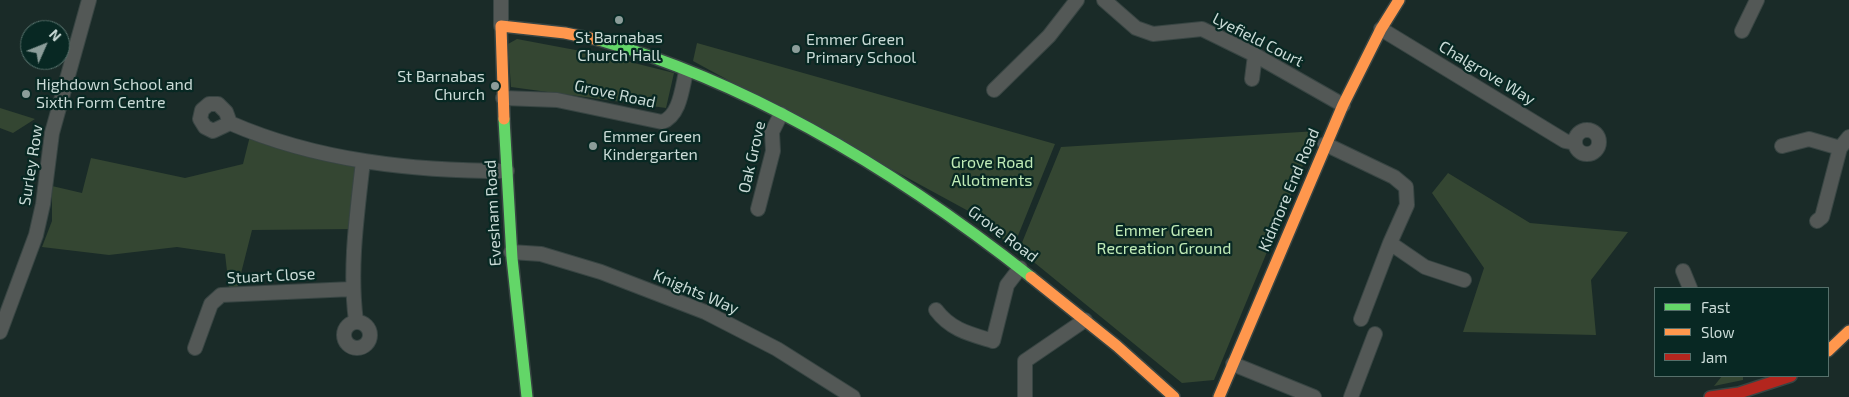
<!DOCTYPE html>
<html>
<head>
<meta charset="utf-8">
<style>
	body { margin:0 }
	#map { position:relative; width:1849px; height:397px; overflow:hidden; background:#1a2b28; font-family:"Exo 2",sans-serif }
	canvas { display:block }
	.legend { position:absolute; left:1654px; top:287px; width:175px; height:90px; box-sizing:border-box; background:#082823; border:1px solid #56706b; margin:0; padding:6px 9px; list-style:none; font-size:15px; color:#cadbd7 }
	.legend li { display:flex; align-items:center; gap:10px; height:25px }
	.legend b { width:25px; border:1px solid #56706b }
	.north { position:absolute; left:20px; top:20px; width:50px; height:50px; box-sizing:border-box; background:#082823; border:1px solid #56706b; border-radius:50%; rotate:46deg; font-size:14px; font-weight:700; line-height:20px; text-align:center; color:#cadbd7 }
	.north::after { content:''; display:block; margin:auto; width:18px; height:22px; background:#8c9d9a; clip-path:polygon(50% 0,100% 100%,50% 72%,0 100%) }
</style>
</head>
<body>
<div id="map">
<canvas width="1849" height="397"></canvas>
<ul class="legend">
<li><b style="height:6px;background:#63d668"></b>Fast</li>
<li><b style="height:6px;background:#ff974d"></b>Slow</li>
<li><b style="height:6px;background:#b3261e"></b>Jam</li>
</ul>
<div class="north">N</div>
</div>
<script>
const c = document.querySelector('canvas').getContext('2d');
c.lineJoin = 'round';
function fill(path, color) {
  c.fillStyle = color;
  c.fill(path, 'evenodd');
}
function strokePath(path, color, width, dash) {
  c.strokeStyle = color;
  c.lineWidth = width;
  c.lineCap = dash ? 'butt' : 'round';
  c.setLineDash(dash || []);
  c.stroke(path);
}
function drawText(font, color, halo, rows, align = 'center') {
  c.font = font + ' "Exo 2",sans-serif';
  c.lineWidth = 4.5;
  c.setLineDash([]);
  c.textBaseline = 'middle';
  c.strokeStyle = halo;
  c.fillStyle = color;
  for (const [text, x, y, turn = 0] of rows) {
    c.save();
    c.translate(x, y);
    c.rotate((+turn || 0) * Math.PI / 180);
    c.textAlign = isNaN(turn) ? turn : align;
    if (halo) c.strokeText(text, 0, 0);
    c.fillText(text, 0, 0);
    c.restore();
  }
}
fill(new Path2D(`
	M517,39l85,16 72,18 -8,35 -155,-21 -3,-43z
	M697,43l358,101 -42,104 -41,-35 -279,-152z
	M0,108l35,11 -22,14 -13,-5z
	M1317,131l-103,249 -32,3 -163,-133 42,-103z
	M251,132l112,29 -8,68 -103,1 -15,59 -8,-1 -4,-34 -48,-7 -68,8 -67,-8 10,-26v-35l30,7 9,-35 94,20 58,-14z
	M1448,173l82,50 98,9 -37,48 5,55 -133,-3 21,-64 -52,-75z
	M1722,376h21v4l-29,6z`), '#344632');
const street = new Path2D(`
	M501,0v26
	M1104,0l32,28 17,6 49,-5 53,26 88,50
	M1381,29l184,112 10,2
	M1742,31l15,-31
	M1252,79l3,-24
	M994,90l55,-54 28,-36
	M503,98l54,2 105,22c18,-6 20,-34 24,-50
	M209,104h9l8,8 4,11 -17,8 -8,-4 -5,-8 2,-9z
	M230,123c87,38 183,48 277,48
	M1575 142a12 12 0 1 1 24 0a12 12 0 1 1-24 0Z
	M1325,144l69,33 12,10 1,18 -17,38 35,24 39,13
	M1782,146l27,-7 31,9
	M758,209l15,-58 -1,-19 9,-18
	M1817,221l5,-4 18,-69 9,-11
	M511,252l30,2 60,18 104,40 72,37 76,48
	M1683,271l7,17
	M936,310c15,20 34,24 57,31l14,-56 13,-17
	M1361,319l29,-76
	M356,321c-7,-53 1,-106 7,-160
	M344 335a13 13 0 1 1 26 0a13 13 0 1 1-26 0Z
	M0,332l36,-97 7,-31 9,-71 37,-133
	M195,348l16,-44 10,-9 131,-6
	M1233,364l81,33
	M1025,397v-36l60,-41
	M1351,397l24,-63`);
const fast = new Path2D(`
	M599,40c158,45 304,136 432,237
	M504,119l8,139 15,139`);
const slow = new Path2D(`
	M504,119l-3,-93 64,7 34,7
	M1031,277l86,69 57,51
	M1828,351l21,-20
	M1219,397l124,-292 38,-76 18,-29`);
const jam = new Path2D(`
	M1710,397l29,-4 52,-17`);
strokePath(street, '#384543', 16);
strokePath(fast, '#384543', 14);
strokePath(slow, '#384543', 14);
strokePath(jam, '#384543', 14);
strokePath(street, '#535856', 14);
strokePath(fast, '#63d668', 11);
strokePath(slow, '#ff974d', 11);
strokePath(jam, '#b3261e', 11);
for (const [x, y, r, color] of [
	[619,20,5,"#8c9d9a"],
	[796,49,5,"#8c9d9a"],
	[495,86,5,"#8c9d9a"],
	[26,94,5,"#8c9d9a"],
	[593,146,5,"#8c9d9a"]
]) {
  const dot = new Path2D();
  dot.arc(x, y, r, 0, 2 * Math.PI);
  c.fillStyle = color;
  c.fill(dot);
  strokePath(dot, '#082823', 2);
}
drawText('16px', '#cadbd7', '#082823', [
	["St Barnabas",619,38,"center"],
	["Church Hall",619,56,"center"],
	["Emmer Green",806,40],
	["Primary School",806,58],
	["St Barnabas",485,77,"right"],
	["Church",485,95,"right"],
	["Highdown School and",36,85],
	["Sixth Form Centre",36,103],
	["Emmer Green",603,137],
	["Kindergarten",603,155]
], 'left');
drawText('16px', '#cadbd7', '#082823', [
	["Lyefield Court",1258,40,27],
	["Chalgrove Way",1487,73,31],
	["Grove Road",615,94,12],
	["Oak Grove",752,157,-77],
	["Surley Row",31,165,-81],
	["Kidmore End Road",1289,190,-67],
	["Evesham Road",493,213,-93],
	["Grove Road",1003,234,37],
	["Stuart Close",271,276,-3],
	["Knights Way",696,292,23]
]);
drawText('16px', '#c0ebb7', '#082823', [
	["Grove Road",992,163],
	["Allotments",992,181],
	["Emmer Green",1164,231],
	["Recreation Ground",1164,249]
]);
</script>
</body>
</html>
